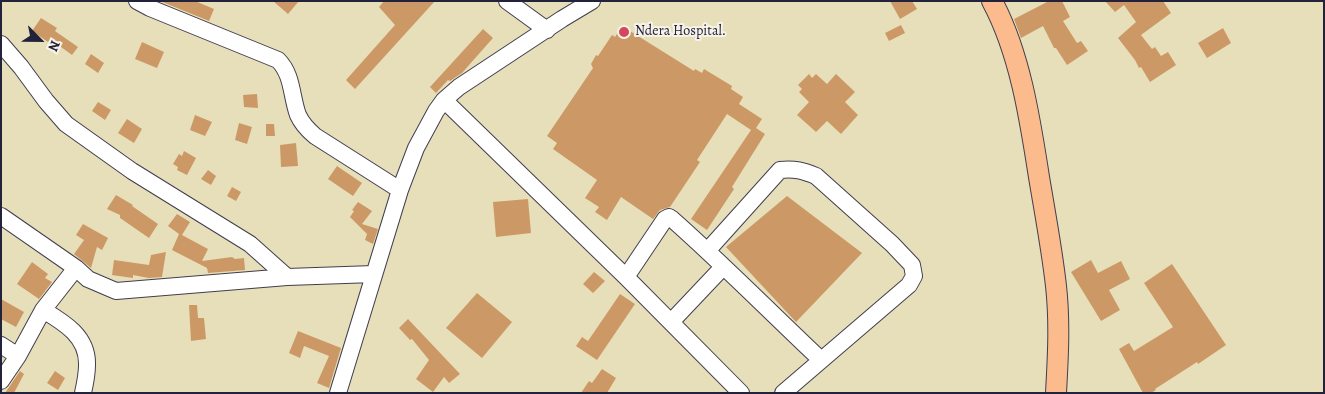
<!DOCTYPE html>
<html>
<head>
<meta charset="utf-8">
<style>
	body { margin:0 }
	#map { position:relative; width:1325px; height:394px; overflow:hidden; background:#e7dfba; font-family:Alegreya,serif }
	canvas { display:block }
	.frame { position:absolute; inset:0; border:2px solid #22223b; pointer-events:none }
	.north { position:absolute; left:15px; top:15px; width:50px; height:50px; -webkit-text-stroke:4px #f7f3e8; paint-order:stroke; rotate:113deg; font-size:14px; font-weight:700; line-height:20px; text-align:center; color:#22223b }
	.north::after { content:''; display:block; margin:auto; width:18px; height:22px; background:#22223b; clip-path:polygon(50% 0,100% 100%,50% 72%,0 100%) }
</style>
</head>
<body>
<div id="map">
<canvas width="1325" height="394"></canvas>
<div class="frame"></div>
<div class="north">N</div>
</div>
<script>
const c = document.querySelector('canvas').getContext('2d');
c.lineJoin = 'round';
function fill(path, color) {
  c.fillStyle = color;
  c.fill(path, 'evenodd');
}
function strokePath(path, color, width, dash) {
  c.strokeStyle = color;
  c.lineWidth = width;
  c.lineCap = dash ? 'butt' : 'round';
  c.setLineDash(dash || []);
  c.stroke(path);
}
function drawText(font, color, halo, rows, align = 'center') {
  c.font = font + ' Alegreya,serif';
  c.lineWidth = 4;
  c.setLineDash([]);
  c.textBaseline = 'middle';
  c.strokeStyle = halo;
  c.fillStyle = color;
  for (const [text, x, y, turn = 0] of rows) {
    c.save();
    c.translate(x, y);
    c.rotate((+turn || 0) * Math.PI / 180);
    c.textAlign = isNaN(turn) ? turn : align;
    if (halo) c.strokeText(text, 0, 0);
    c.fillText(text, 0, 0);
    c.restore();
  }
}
fill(new Path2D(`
	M160,1h35l19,8 -5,12z
	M273,1h26l-11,13z
	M384,1h51l-80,88 -9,-9 49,-55 -16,-18z
	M890,1h22l5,8 -17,10z
	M1049,1h13l8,16 -7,4 14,22 4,-2 7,10 -21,14 -11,-17h-2l-11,-22 -22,12 -7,-19z
	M1105,1h58l8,12 -30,22 11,14 3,-2 6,9 7,-4 8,13 -26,17 -9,-15 -2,1 -4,-8 -17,-22 18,-16 -12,-17 -9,7z
	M41,18l16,10 -2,3 23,16 -6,8 -22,-16 -2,3 -16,-11z
	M901,25l4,8 -16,8 -4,-8z
	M622,26l72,45 1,-2 7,4 2,-4 28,17 -1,3 12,8 -4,7 23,15 -6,9 9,6 -33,53 2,2 -27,41 -16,-11 60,-89 -24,-16 -30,46 3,2 -30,45 -10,3 -7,9 -32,-22 -14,23 -12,-8 4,-5 -14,-9 12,-18 -44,-31 4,-6 -10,-7 46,-68 -2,-4 5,-9 2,1 14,-21 3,2z
	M1223,28l8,15 -24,15 -9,-15z
	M483,29l10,9 -31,35 -12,8 -2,-1 -12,13 -6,-6z
	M142,42l22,10 -7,16 -22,-9z
	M91,54l13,9 -6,10 -13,-9z
	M809,74l3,4 4,-4 11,10 9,-10 19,18 -10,10 13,13 -17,19 -14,-13 -11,11 -19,-17 12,-13 -10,-10 3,-3 -4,-4z
	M257,94l1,14 -14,-1 -1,-12z
	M98,102l13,8 -6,10 -13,-9z
	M195,115l17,7 -7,14 -15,-6z
	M127,119l15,10 -8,14 -16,-10z
	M239,123l13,4 -5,17 -12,-4z
	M266,124h8l1,12h-9z
	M296,143l2,23 -17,1 -1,-22z
	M184,151l12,7 -9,17 -10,-5 1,-3 -5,-3 6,-10 3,2z
	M337,166l25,17 -9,13 -25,-17z
	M208,170l8,6 -5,9 -10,-6z
	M232,187l9,5 -5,9 -9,-5z
	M116,195l17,10 -1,1 26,18 -9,14 -29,-20v-3l-13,-6z
	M787,196l75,57 -66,69 -70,-75z
	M528,199l3,34 -35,4 -3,-35z
	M358,202l14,9 -10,13 16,5 -5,15 -8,-4 2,-6 -17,-17 4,-6 -2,-1z
	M177,214l13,8 -8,13 26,14 -6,12 30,-4 3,2 9,-1 1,12 -37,3 -1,-5 -35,-18 7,-16 -11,-8z
	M83,224l25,14 -6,12 -5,-3 -6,21 -17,-14 10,-14 -8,-5z
	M166,252l-4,25 -13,1 -16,-3v3l-21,-3 2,-15 35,5 2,-10z
	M1091,260l7,13 23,-12 9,18 -21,11 11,20 -19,11 -30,-49z
	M32,262l16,12 -3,4 7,4 -13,17 -22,-15z
	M1172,264l54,81 -28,19 -1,-2 -42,27 1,1 -5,3h-8l-24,-44 10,-6 5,8 39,-24 -29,-44z
	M594,272l11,9 -12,12 -10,-9z
	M477,293l35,29 -30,36 -36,-30z
	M620,294l15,10 -38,56 -21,-14 6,-9 6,4z
	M1,299l23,13 -8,15 -15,-8z
	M189,305h8l1,13h6l2,21 -15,2z
	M408,319l52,55 -11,9 -5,-6 -11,15 -17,-13 13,-19 -17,-21 -2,1 -11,-12z
	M298,331l43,17 -12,40 -12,-5 12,-27 -25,-10 -4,12 -11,-5z
	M602,369l14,9 -9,15h-26l8,-12 3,2z
	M20,371l4,3 -10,19h-9z
	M55,371l10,7 -7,12 -11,-7z`), '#c96');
const minor = new Path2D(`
	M137,1l13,7 128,52c15,15 13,36 20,55 4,9 10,15 17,21l85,54
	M507,1l40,29
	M1,44l20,23 25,34 20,23 66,47 118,73 37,33
	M444,100l182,177 115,116
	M1,216l75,52 12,11 28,12 171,-14 87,-3
	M708,250l72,-80c14,-2 24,1 36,6l76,68 20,21 2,11 -5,9 -126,108
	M626,277l39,-58 4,-2 3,2c51,45 99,94 149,141
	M43,310c22,13 45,27 44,55 0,9 -2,19 -4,28
	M671,322l52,-55
	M1,345l17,11
	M1,381l17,-25 25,-46 33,-42
	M338,393l62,-203 16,-42 20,-37 8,-11 15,-13 103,-68 30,-18`);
const major = new Path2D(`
	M992,1c28,52 38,118 47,176 6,36 13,73 17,109 4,36 2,71 0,107`);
strokePath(minor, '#403e4e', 18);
strokePath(major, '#403e4e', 22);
strokePath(minor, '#fff', 16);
strokePath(major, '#fbbb8d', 20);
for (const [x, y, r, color] of [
	[624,32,6,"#d1495b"]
]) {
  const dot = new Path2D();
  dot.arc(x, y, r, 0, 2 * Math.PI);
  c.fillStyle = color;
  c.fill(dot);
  strokePath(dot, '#f7f3e8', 2);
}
drawText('14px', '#22223b', '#f7f3e8', [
	["Ndera Hospital.",635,32]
], 'left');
</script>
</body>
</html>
